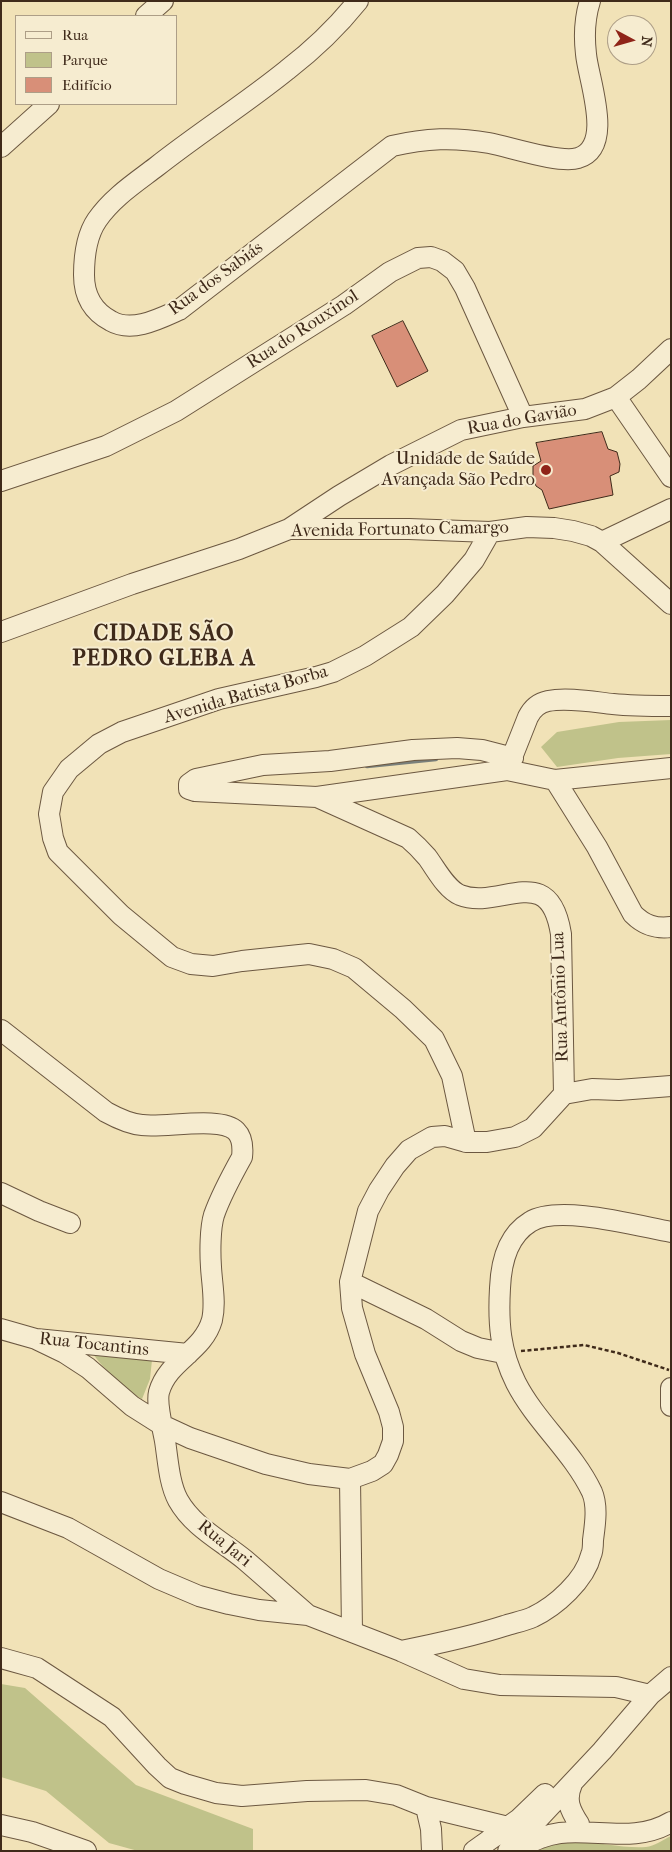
<!DOCTYPE html>
<html>
<head>
<meta charset="utf-8">
<style>
	body { margin:0 }
	#map { position:relative; width:672px; height:1852px; overflow:hidden; background:#f1e2b7; font-family:"IM FELL French Canon",serif }
	canvas { display:block }
	.frame { position:absolute; inset:0; border:2px solid #3f2a1a; pointer-events:none }
	.legend { position:absolute; left:15px; top:15px; width:162px; height:90px; box-sizing:border-box; background:#f6ecd0; border:1px solid #ad9e87; margin:0; padding:6px 9px; list-style:none; font-size:15px; color:#3f2a1a }
	.legend li { display:flex; align-items:center; gap:10px; height:25px }
	.legend b { width:25px; border:1px solid #ad9e87 }
	.north { position:absolute; left:607px; top:15px; width:50px; height:50px; box-sizing:border-box; background:#f6ecd0; border:1px solid #ad9e87; border-radius:50%; rotate:96deg; font-size:14px; font-weight:700; line-height:20px; text-align:center; color:#3f2a1a }
	.north::after { content:''; display:block; margin:auto; width:18px; height:22px; background:#8f2418; clip-path:polygon(50% 0,100% 100%,50% 72%,0 100%) }
</style>
</head>
<body>
<div id="map">
<canvas width="672" height="1852"></canvas>
<div class="frame"></div>
<ul class="legend">
<li><b style="height:6px;background:#f6ecd0"></b>Rua</li>
<li><b style="height:14px;background:#c0c28a"></b>Parque</li>
<li><b style="height:14px;background:#d88f78"></b>Edifício</li>
</ul>
<div class="north">N</div>
</div>
<script>
const c = document.querySelector('canvas').getContext('2d');
c.lineJoin = 'round';
function fill(path, color) {
  c.fillStyle = color;
  c.fill(path, 'evenodd');
}
function strokePath(path, color, width, dash) {
  c.strokeStyle = color;
  c.lineWidth = width;
  c.lineCap = dash ? 'butt' : 'round';
  c.setLineDash(dash || []);
  c.stroke(path);
}
function drawText(font, color, halo, rows, align = 'center') {
  c.font = font + ' "IM FELL French Canon",serif';
  c.lineWidth = 4;
  c.setLineDash([]);
  c.textBaseline = 'middle';
  c.strokeStyle = halo;
  c.fillStyle = color;
  for (const [text, x, y, turn = 0] of rows) {
    c.save();
    c.translate(x, y);
    c.rotate((+turn || 0) * Math.PI / 180);
    c.textAlign = isNaN(turn) ? turn : align;
    if (halo) c.strokeText(text, 0, 0);
    c.fillText(text, 0, 0);
    c.restore();
  }
}
fill(new Path2D(`
	M671,720v34l-53,4 -61,9 -16,-20 16,-15 62,-10z
	M92,1352l60,8 -2,19 -8,20c-16,-9 -41,-32 -50,-47z
	M1,1684l24,4 111,97 117,44v22h-115l-29,-8 -63,-52 -45,-14z
	M671,1836v15h-132c25,-20 76,-1 107,-4 8,-1 17,-7 25,-11z`), '#c0c28a');
strokePath(new Path2D(`
	M367,766l69,-7`), '#7a807b', 4.5);
const building = new Path2D(`
	M403,321l25,50 -31,16 -25,-51z
	M602,432l6,17 9,3 3,12 -1,8 -9,4 3,19 -64,14 -7,-19 -6,-4 -3,-8v-12l8,-5 -5,-18z`);
fill(building, '#d88f78');
strokePath(building, '#3f2a1a', 1);
const minor = new Path2D(`
	M358,1c-20,25 -45,49 -71,69 -42,34 -88,63 -131,97 -21,16 -44,31 -59,53 -11,16 -13,36 -13,55 0,20 8,36 27,46 21,12 48,-2 68,-11l213,-164c34,-8 62,-9 97,-3 21,4 71,21 89,15 37,-11 10,-79 8,-104 -2,-17 -1,-37 4,-53
	M146,16l17,-15
	M1,147l48,-43
	M616,397l55,80
	M1,481l105,-35 70,-35 168,-106 46,-33 28,-14 13,-1 11,4 13,10 10,17 58,129
	M289,529l50,-33 52,-31 70,-35 62,-13 62,-8 31,-12 23,-18 32,-30
	M602,542l69,-33
	M1,632l131,-48 107,-35 50,-20h120l81,3 37,-5 27,1 19,3 18,5 11,6 69,62
	M513,758l-31,-8 -25,-2 -44,2 -83,11 -67,4 -67,14 -7,5v5l6,2 122,6 190,-27 48,10 116,-12
	M507,770l21,-53c4,-8 10,-14 20,-16 19,-4 46,1 65,3 19,2 38,2 58,2
	M555,780l42,67 36,67c11,11 22,15 38,13
	M317,797l91,41c7,6 13,12 19,19 9,12 19,32 33,38 40,16 89,-36 101,39l3,160
	M1,1030l105,82c11,6 23,12 36,13 23,3 79,-9 94,6 7,7 7,17 6,26 -10,18 -21,38 -28,58 -4,13 -4,38 -3,52 1,18 5,36 1,53 -9,32 -44,40 -53,72 -3,12 4,37 6,49 3,19 4,42 13,59 15,27 44,41 67,60 21,18 42,37 63,55
	M466,1142l-14,-66 -18,-37 -31,-30 -49,-41 -21,-9 -24,-5 -67,7 -29,5 -22,-2 -19,-7 -51,-42 -63,-63 -5,-14 -4,-24 4,-22 16,-23 30,-25 23,-12 97,-33 97,-22 17,-5 32,-16 46,-29 34,-33 29,-34 16,-28
	M1,1193l38,18 31,12
	M350,1282l76,37 35,22 17,7 25,5
	M1,1329l35,10 152,15
	M36,1339l29,14 23,15 44,38 30,19 28,13 76,26 43,10 41,5 22,-8 11,-7 5,-9 5,-14v-14l-4,-15 -24,-58 -13,-46 -2,-26 18,-71 11,-21 16,-24 14,-16 23,-13 13,-1 21,6h21l28,-5 18,-9 31,-34 28,-5 27,1 52,-4
	M671,1388v18
	M350,1479l2,153
	M1,1502l67,26 91,51 40,17 30,8 30,6 49,5 93,36 63,28 36,6 116,2 34,8
	M401,1651c35,-7 69,-14 103,-25 9,-3 20,-5 29,-9 23,-11 52,-37 58,-62 2,-4 2,-10 2,-15 2,-15 5,-34 -1,-48 -19,-40 -56,-70 -76,-109 -16,-32 -18,-60 -16,-95 1,-25 7,-52 30,-66 28,-18 108,4 141,10
	M1,1658l36,10 75,49 45,49 13,12 15,6 31,9 26,3 65,-5 59,-1 30,5 30,12 82,20
	M572,1784c-7,16 -2,26 7,40
	M426,1807l5,22 1,22
	M1,1825l31,7 54,19
	M516,1849c15,-7 28,-14 44,-16 38,-4 76,10 111,-11
	M474,1851l45,-32 26,-25
	M508,1851l94,-100 48,-56 21,-18`);
strokePath(minor, '#6c5841', 22);
strokePath(new Path2D(`
	M521,1351l63,-6 34,8 51,17`), '#3f2a1a', 2.5, [4, 2.5]);
strokePath(minor, '#f6ecd0', 20);
for (const [x, y, r, color] of [
	[546,470,6,"#8f2418"]
]) {
  const dot = new Path2D();
  dot.arc(x, y, r, 0, 2 * Math.PI);
  c.fillStyle = color;
  c.fill(dot);
  strokePath(dot, '#f6ecd0', 2);
}
drawText('18px', '#3f2a1a', '#f6ecd0', [
	["Rua dos Sabiás",216,279,-36],
	["Rua do Rouxinol",303,330,-33],
	["Rua do Gavião",522,420,-10],
	["Avenida Fortunato Camargo",400,530,-1],
	["Avenida Batista Borba",246,695,-16],
	["Rua Antônio Lua",561,997,-92],
	["Rua Tocantins",94,1345,6],
	["Rua Jari",224,1544,39]
]);
drawText('18px', '#3f2a1a', '#f6ecd0', [
	["Unidade de Saúde",535,460],
	["Avançada São Pedro",535,481]
], 'right');
c.letterSpacing = '1px';
drawText('bold 22px', '#3f2a1a', '#f6ecd0', [
	["CIDADE SÃO",164,635],
	["PEDRO GLEBA A",164,660]
]);
c.letterSpacing = '0px';
</script>
</body>
</html>
